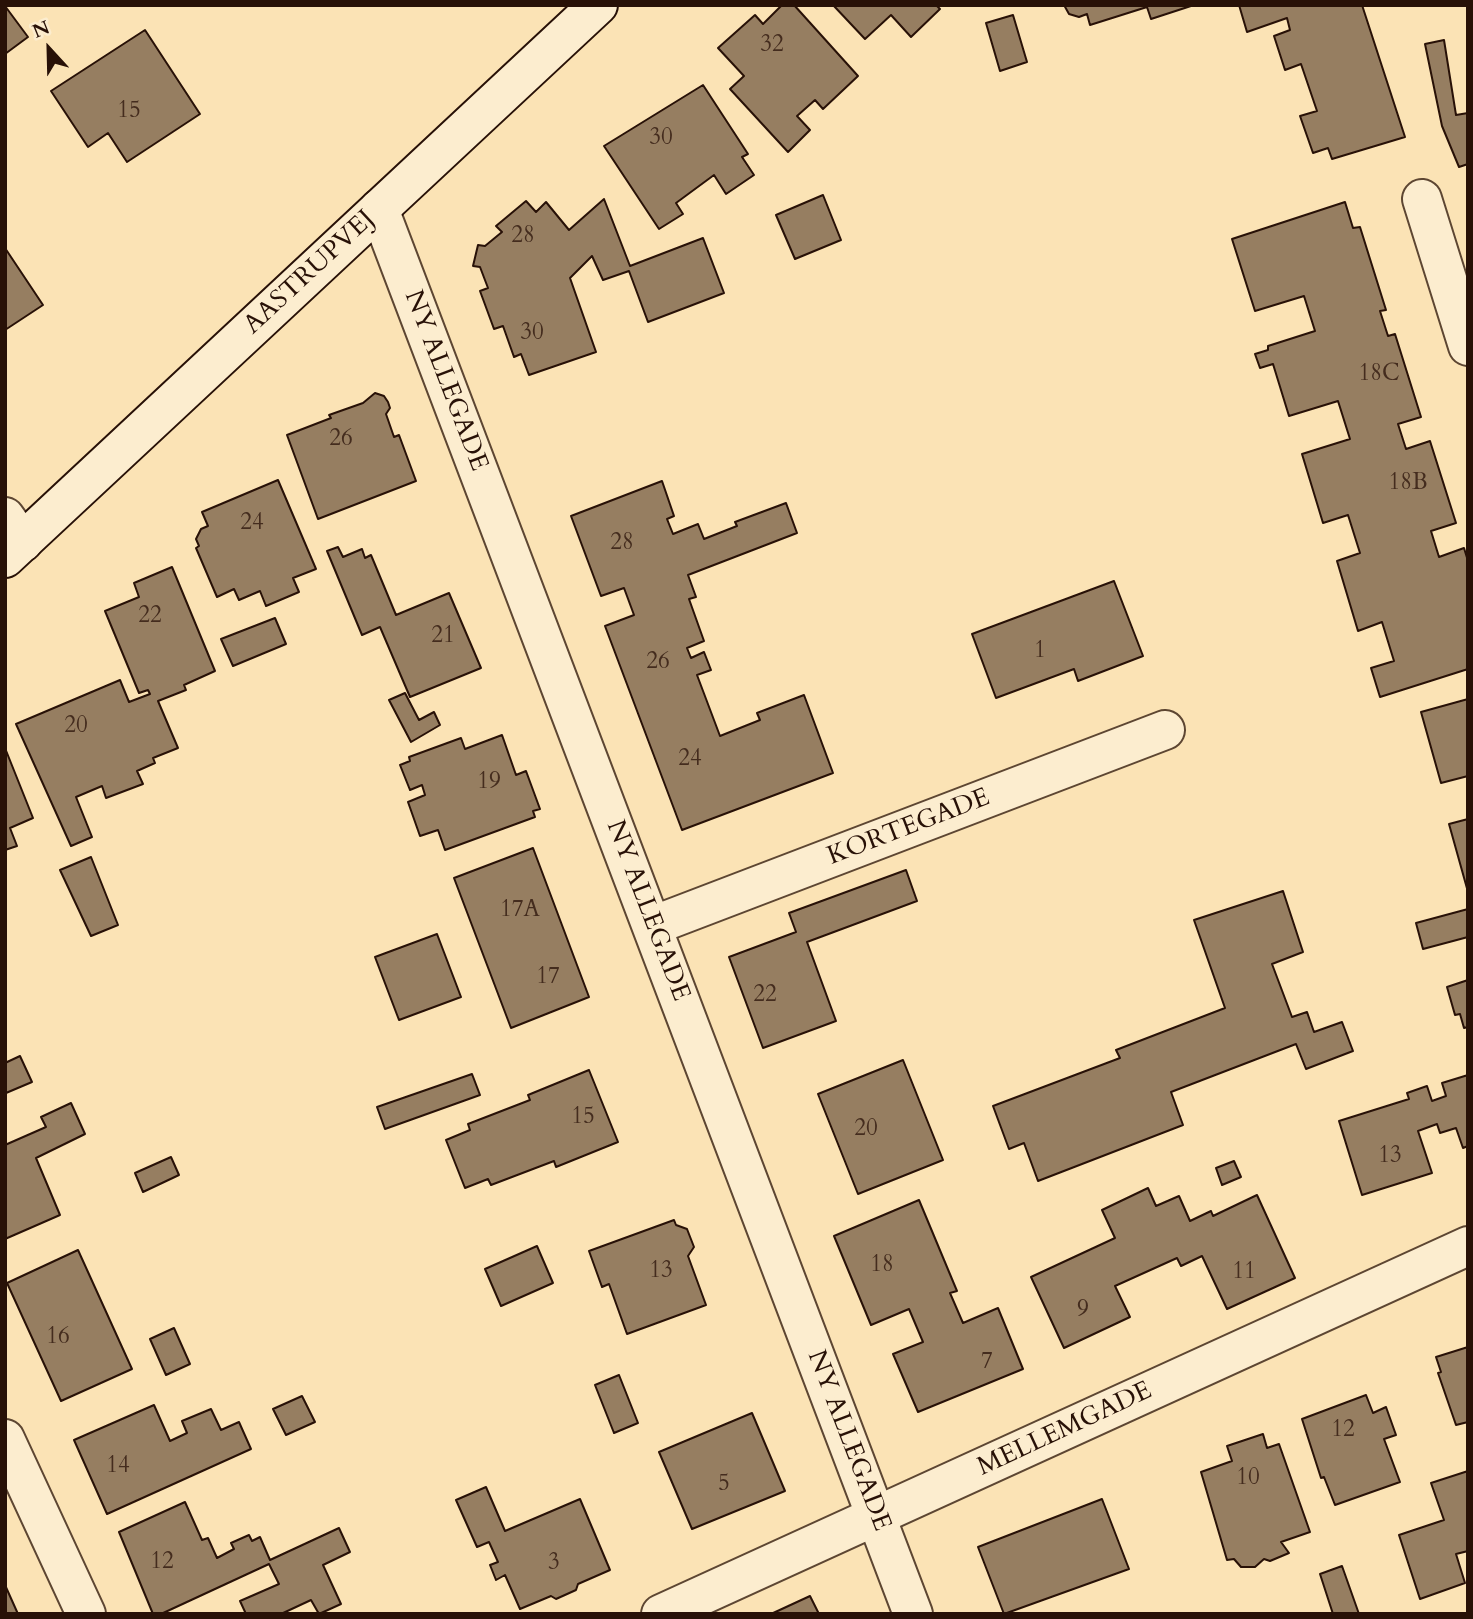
<!DOCTYPE html>
<html>
<head>
<meta charset="utf-8">
<style>
	body { margin:0 }
	#map { position:relative; width:1473px; height:1619px; overflow:hidden; background:#fbe3b5; font-family:Cardo,serif }
	canvas { display:block }
	.frame { position:absolute; inset:0; border:7px solid #281107; pointer-events:none }
	.north { position:absolute; left:14px; top:14px; width:70px; height:70px; -webkit-text-stroke:5px #fcedcf; paint-order:stroke; rotate:338deg; font-size:19px; font-weight:700; line-height:28px; text-align:center; color:#281107 }
	.north::after { content:''; display:block; margin:auto; width:24px; height:32px; background:#281107; clip-path:polygon(50% 0,100% 100%,50% 72%,0 100%) }
</style>
</head>
<body>
<div id="map">
<canvas width="1473" height="1619"></canvas>
<div class="frame"></div>
<div class="north">N</div>
</div>
<script>
const c = document.querySelector('canvas').getContext('2d');
c.lineJoin = 'round';
function fill(path, color) {
  c.fillStyle = color;
  c.fill(path, 'evenodd');
}
function strokePath(path, color, width, dash) {
  c.strokeStyle = color;
  c.lineWidth = width;
  c.lineCap = dash ? 'butt' : 'round';
  c.setLineDash(dash || []);
  c.stroke(path);
}
function drawText(font, color, halo, rows, align = 'center') {
  c.font = font + ' Cardo,serif';
  c.lineWidth = 7;
  c.setLineDash([]);
  c.textBaseline = 'middle';
  c.strokeStyle = halo;
  c.fillStyle = color;
  for (const [text, x, y, turn = 0] of rows) {
    c.save();
    c.translate(x, y);
    c.rotate((+turn || 0) * Math.PI / 180);
    c.textAlign = isNaN(turn) ? turn : align;
    if (halo) c.strokeText(text, 0, 0);
    c.fillText(text, 0, 0);
    c.restore();
  }
}
const building = new Path2D(`
	M782,5h12l64,71 -35,33 -8,-9 -18,16 13,14 -22,22 -58,-63 14,-13 -26,-28 37,-33 8,9z
	M833,5h103l4,4 -29,28 -20,-22 -26,24z
	M1064,5h130l-43,14 -4,-12 -57,18 -3,-11 -8,3 -10,-3z
	M1239,5h123l43,132 -73,22 -4,-11 -15,5 -13,-37 17,-5 -16,-47 -16,6 -11,-34 16,-6 -3,-12 -40,14z
	M5,6l23,31 -23,17z
	M1013,15l14,47 -27,9 -14,-48z
	M145,30l55,84 -73,48 -19,-29 -20,14 -37,-56z
	M1444,40l12,75 12,-2v51l-9,3 -17,-41 -17,-82z
	M703,85l45,69 -6,3 12,18 -28,19 -12,-19 -38,28 7,11 -24,15 -55,-83z
	M823,195l18,45 -46,19 -19,-44z
	M604,199l26,67 73,-28 21,55 -76,29 -19,-51 -26,9 -11,-24 -22,22 26,74 -67,23 -8,-21 -7,3 -11,-31 -9,3 -14,-38 8,-3 -8,-21 -7,-1 5,-21 7,1 17,-14 -6,-6 30,-25 10,11 10,-10 23,28z
	M1345,202l8,26 7,-1 26,83 -6,1 8,25 7,-2 26,83 -23,7 8,25 24,-8 26,82 -25,8 8,26 25,-9 4,13v108l-88,28 -9,-29 23,-7 -12,-39 -24,9 -21,-70 23,-8 -12,-38 -25,8 -21,-69 48,-15 -12,-38 -49,15 -16,-52 -13,4 -5,-14 13,-4v-4l47,-15 -11,-35 -49,15 -23,-72z
	M5,248l38,57 -38,25z
	M375,393l9,3 4,6 2,6 -4,6 8,23 5,-2 17,46 -98,38 -31,-84 44,-17 -2,-3 34,-12z
	M278,480l38,89 -23,9 6,14 -33,14 -6,-15 -21,9 -5,-11 -17,8 -21,-49 3,-2 -3,-7 5,-10 7,-3 -6,-14z
	M662,481l12,35 -7,3 6,15 25,-10 6,15 33,-13 -2,-4 51,-19 11,30 -109,42 8,22 -7,2 15,42 -17,7 4,10 13,-6 7,18 -14,5 23,61 40,-16 -3,-7 47,-18 29,78 -151,57 -77,-204 29,-11 -10,-27 -23,8 -30,-80z
	M338,547l5,10 19,-8 3,9 6,-3 25,60 53,-22 32,75 -71,29 -30,-70 -18,8 -35,-84z
	M172,567l43,104 -31,14 2,5 -28,11 20,47 -25,10 2,5 -18,8 6,13 -37,14 -4,-12 -26,11 16,40 -21,9 -55,-122 104,-44 9,22 21,-8 -2,-4 -9,3 -34,-82 34,-14 -5,-14z
	M1114,581l29,75 -65,25 -4,-12 -78,29 -24,-64z
	M275,618l11,26 -53,22 -12,-27z
	M405,693l14,27 15,-8 6,13 -29,17 -22,-42z
	M1468,699v77l-27,7 -20,-71z
	M502,735l14,40 10,-4 14,38 -7,2 2,6 -90,33 -7,-20 -18,6 -12,-34 17,-7 -3,-10 -12,5 -10,-25 10,-4 -1,-4 52,-19 4,11z
	M5,748l28,70 -23,10 7,18 -12,4z
	M1468,819v73l-19,-68z
	M533,848l56,149 -78,31 -57,-150z
	M91,857l27,68 -27,11 -31,-66z
	M906,870l11,31 -110,41 29,79 -73,27 -34,-91 67,-25 -7,-19z
	M1283,891l20,61 -31,12 20,53 15,-5 7,20 28,-10 11,29 -47,18 -10,-25 -125,48 12,33 -145,56 -14,-38 -15,6 -16,-43 127,-48 -4,-8 109,-42 -31,-88z
	M1468,909v28l-45,12 -7,-26z
	M437,934l24,63 -62,23 -24,-63z
	M1468,980v47l-4,1 -4,-14 -5,1 -8,-28z
	M20,1056l12,26 -26,11 -1,-30z
	M903,1060l40,100 -85,34 -40,-100z
	M589,1070l29,72 -62,25 -2,-6 -63,24 -3,-6 -23,9 -19,-48 24,-10 -2,-6 62,-24 -2,-5z
	M472,1074l8,21 -95,34 -8,-22z
	M1468,1075v71l-5,2 -7,-20 -16,5 -3,-9 -19,7 14,42 -70,22 -23,-74 70,-22 -2,-6 20,-7 5,15 14,-5 -4,-13z
	M71,1103l14,31 -49,24 24,57 -55,24v-94l41,-18 -5,-10z
	M171,1157l8,18 -36,17 -8,-19z
	M1234,1161l7,16 -19,8 -6,-17z
	M1148,1188l8,18 23,-10 11,25 21,-10 2,5 44,-21 38,83 -68,31 -25,-53 -21,10 -4,-8 -62,28 15,31 -66,31 -33,-71 84,-39 -13,-28z
	M919,1200l38,91 -7,2 13,30 35,-15 25,61 -105,43 -25,-58 30,-12 -14,-33 -38,16 -37,-89z
	M674,1220l2,5 11,4 7,18 -6,9 18,49 -79,29 -18,-50 -7,3 -13,-36z
	M537,1246l16,37 -52,23 -16,-37z
	M78,1250l54,119 -71,32 -54,-118z
	M174,1328l16,36 -24,11 -16,-36z
	M1468,1347v75l-12,3 -18,-52 3,-1 -5,-15z
	M619,1375l19,48 -24,10 -19,-48z
	M1366,1395l7,18 13,-6 10,28 -12,4 16,43 -65,23 -11,-28 -3,1 -19,-59z
	M302,1396l13,26 -29,13 -13,-26z
	M154,1405l16,36 17,-8 -5,-12 29,-12 10,21 18,-8 12,27 -144,65 -33,-74z
	M752,1413l33,78 -93,38 -33,-77z
	M1263,1434l4,14 12,-4 31,88 -29,10 8,11 -19,8 -6,-2 -9,8h-14l-7,-8 -7,1 -26,-88 31,-11 -5,-15z
	M1468,1471v80l-12,3 9,29 -45,16 -21,-64 45,-15 -13,-37z
	M486,1487l19,44 75,-32 30,71 -32,14 -2,6 -20,9 -5,-3 -31,13 -15,-34 -9,5 -6,-15 8,-3 -9,-20 -12,5 -21,-47z
	M1102,1499l27,70 -125,45 -26,-67z
	M185,1502l17,38 6,-2 9,20 17,-9 -3,-6 18,-8 3,6 8,-4 10,23 69,-32 11,24 -27,13 18,39 -22,10 -8,-14 -30,14h-35l-6,-13 39,-17 -10,-20 -108,50h-8l-34,-82z
	M1342,1566l17,48h-26l-13,-40z
	M5,1585l13,29h-13z
	M810,1596l9,18h-48z`);
fill(building, '#967e61');
strokePath(building, '#281107', 2);
const street = new Path2D(`
	M1422,199l46,147
	M379,209l534,1405
	M5,517l18,25
	M652,926l513,-196
	M5,1439l81,175
	M661,1614l807,-368`);
const secondary = new Path2D(`
	M5,558l593,-553`);
strokePath(street, '#5d4632', 42);
strokePath(secondary, '#281107', 42);
strokePath(street, '#fcedcf', 38);
strokePath(secondary, '#fcedcf', 38);
drawText('23px', '#442c1e', null, [
	["32",772,46],
	["15",129,112],
	["30",661,139],
	["28",523,237],
	["30",532,334],
	["18C",1379,375],
	["26",341,440],
	["18B",1408,484],
	["24",252,524],
	["28",622,544],
	["22",150,617],
	["21",443,637],
	["1",1040,652],
	["26",658,663],
	["20",76,727],
	["24",690,760],
	["19",489,783],
	["17A",520,911],
	["17",548,978],
	["22",765,996],
	["15",583,1118],
	["20",866,1130],
	["13",1390,1157],
	["18",882,1266],
	["13",661,1272],
	["11",1244,1273],
	["9",1083,1311],
	["16",58,1338],
	["7",987,1363],
	["12",1343,1431],
	["14",118,1467],
	["10",1248,1479],
	["5",724,1485],
	["12",162,1563],
	["3",554,1564]
]);
drawText('26px', '#281107', '#fcedcf', [
	["AASTRUPVEJ",310,273,-43],
	["NY ALLEGADE",445,381,69],
	["KORTEGADE",909,828,-21],
	["NY ALLEGADE",647,911,69],
	["MELLEMGADE",1065,1430,-25],
	["NY ALLEGADE",848,1441,69]
]);
</script>
</body>
</html>
